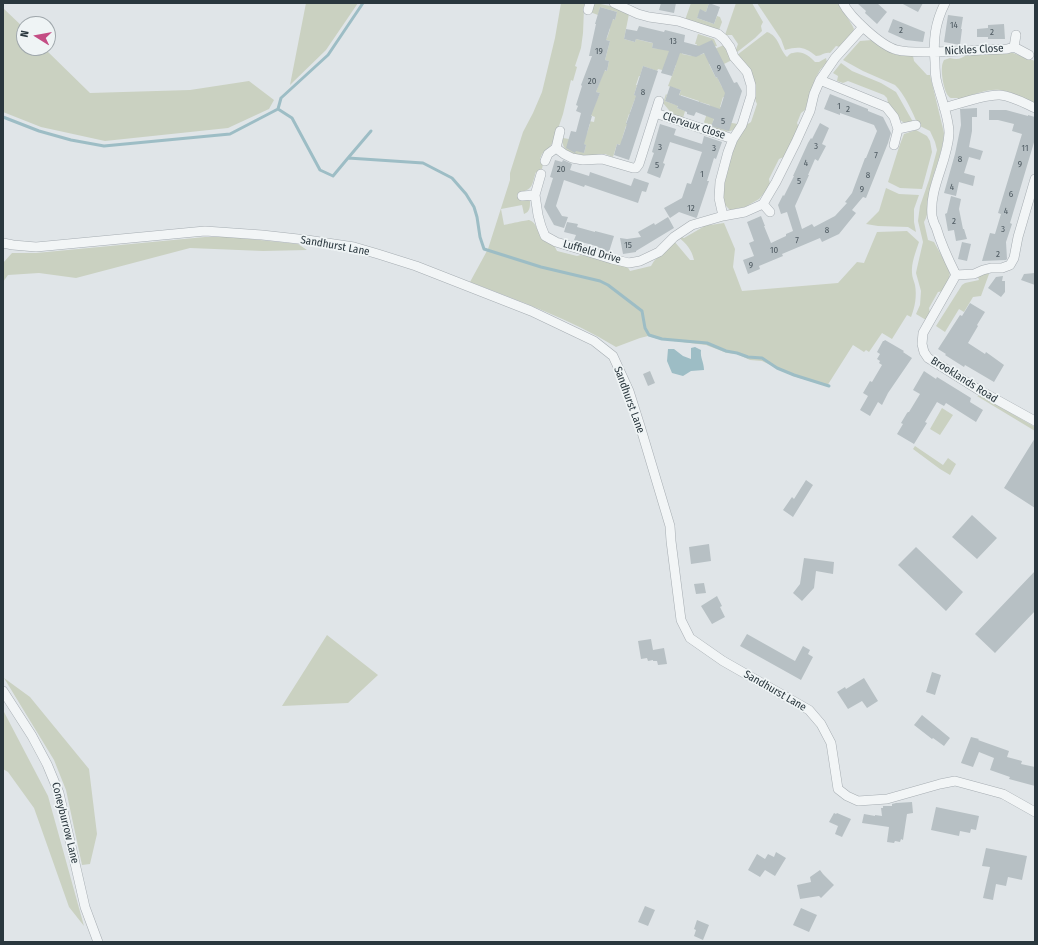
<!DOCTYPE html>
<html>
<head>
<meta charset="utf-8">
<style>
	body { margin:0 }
	#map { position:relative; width:1038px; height:945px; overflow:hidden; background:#e0e5e8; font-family:"Fira Sans Condensed",sans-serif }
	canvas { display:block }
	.frame { position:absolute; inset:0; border:4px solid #2a373e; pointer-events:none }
	.north { position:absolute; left:16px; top:16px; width:40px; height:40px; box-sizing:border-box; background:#eff4f5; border:1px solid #a0a8ac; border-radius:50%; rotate:281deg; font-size:11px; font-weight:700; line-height:16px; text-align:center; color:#2a373e }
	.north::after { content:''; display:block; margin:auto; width:14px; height:18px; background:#c44d84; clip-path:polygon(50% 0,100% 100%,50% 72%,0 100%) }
</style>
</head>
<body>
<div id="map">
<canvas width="1038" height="945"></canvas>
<div class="frame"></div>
<div class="north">N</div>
</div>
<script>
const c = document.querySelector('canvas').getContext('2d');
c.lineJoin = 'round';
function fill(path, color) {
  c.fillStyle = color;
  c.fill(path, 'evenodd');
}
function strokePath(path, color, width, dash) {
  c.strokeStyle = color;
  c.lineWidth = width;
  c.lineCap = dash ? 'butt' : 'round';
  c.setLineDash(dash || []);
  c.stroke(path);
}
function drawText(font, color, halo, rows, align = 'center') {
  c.font = font + ' "Fira Sans Condensed",sans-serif';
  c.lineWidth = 3.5;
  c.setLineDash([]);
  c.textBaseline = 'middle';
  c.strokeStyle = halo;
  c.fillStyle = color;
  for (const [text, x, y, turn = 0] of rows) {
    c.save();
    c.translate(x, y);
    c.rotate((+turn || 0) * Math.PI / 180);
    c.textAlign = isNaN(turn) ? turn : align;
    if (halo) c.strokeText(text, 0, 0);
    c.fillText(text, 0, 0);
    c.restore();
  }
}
fill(new Path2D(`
	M306,3h52l-32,47 -36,35z
	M561,3h24l-2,6h1l-1,24 -2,15 -6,18 2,1 -4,14 -2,-1 -8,34 -9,27 -5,7 -7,6 -2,5 4,1 -3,13 -5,-1c-4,11 -2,17 -15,20l6,8 3,1c0,6 0,11 -6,13l-2,-9 -21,4 3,16c4,-1 23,-5 25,-5 8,2 9,14 13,19 3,3 8,5 12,6l3,6 20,5 4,-1 46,11 3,5 21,-5 3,-5 20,-20 16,19h4c-2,-10 -8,-17 -16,-23l1,-1 5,2 19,-11 2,-4 5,-2v4l14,-2 11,26 -2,18 9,24 96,-8 19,-21 7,1 13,-31 30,-1 12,11c-3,9 -8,21 -7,31 0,4 2,8 3,12 2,11 0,22 -4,32l-4,-2 -15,24 -10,-6 -13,19 -3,-2 -2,2 -11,-7 -26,41 -34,-10 -31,-15 -12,-1 -13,-6 -10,-1 -21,-8 -48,-6 -10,-3 -8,2 -24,9c-45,-28 -97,-46 -146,-65l18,-33 22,-69v-7l13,-41 10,-19 9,-21 13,-54z
	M596,3l14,3 19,8 -5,25 11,3 1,-3 16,4 2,-5 -2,10 8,1 25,-6 -3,11 10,2 5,-12h-2l3,-10 16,5 3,7 -21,2 4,7 24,-10 8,15 -8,4h-15l7,14 10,-5 -8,6 4,8 9,-4 3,17 -11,-3 -3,10 10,3 -16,8 -2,7 20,-2 6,1c-8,14 -21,5 -32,1l-2,-3 6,-17 -10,-3 -3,10h-1l3,-11 -18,-6 -4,13 8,3 -2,7 -10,-3 -10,-12 3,-9 1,1 -2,6 11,4 5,-15 -13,-4 8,-21 -14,5 -4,-1 -1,2 -14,-5 -3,10h-1l-3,9h1l-3,10 14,5 -1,3 -12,-4 -5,13 9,4 -1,1 -9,-3 -3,9 9,4v1l-9,-2 -4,13 9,3 -10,3 -4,-1 -4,13 -8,-3h-7l-1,1c-4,0 -9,1 -13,1 -11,0 -24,-6 -21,-18l6,1 15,14 2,-8 -6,-2 7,-10 3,-9 -7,-2 1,-2 10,2 1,-5 -5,-2 10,-22 -4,-1 7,-19 -6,-5 10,3 2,-10 -4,-1 5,-19 -14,-4 1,-2 10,3 3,-9 -1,-11 6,2 2,-8 -17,-5 -2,8 -8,-3 3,-6z
	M691,3h18l-3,9 -5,-2 -4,8 17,6 3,-8 3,1 2,5 -3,8 -34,-10z
	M736,3h16l11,19 -2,4 1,5 -7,7 -19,15 -1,-1 3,-8 -6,-9h-7z
	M757,3h82c3,10 11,16 15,26l-2,5 -12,13 -4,-1 -6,7c-6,-1 -8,3 -14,3 -11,-9 -17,-10 -31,-6l-4,-11z
	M3,8l21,20v20h20l46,45 100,-3 59,-9 25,19 -5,9 -41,19 -123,13 -64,-14 -38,-15z
	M767,32c12,4 12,17 20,25 2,-2 3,-4 6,-4 8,-3 17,3 22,9h4l7,-4 1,4 -7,8 -5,9 -10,31 -4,3 -4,10 2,5 -15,29 -5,2 -10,20 1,5 -1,3 -10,12 -14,8 -15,3 -5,-5 -2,-7v-14l12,-39 11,-20 5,-3 6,-18c-4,-7 -1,-17 -3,-25 -3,-9 -10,-16 -17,-24z
	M872,40c17,13 19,15 41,16l1,5 13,14h3l14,58c-1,21 -12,40 -15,61 -1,11 0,19 -5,28l4,18 6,2 16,29 -1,11 -5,9 -6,1 -9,16 1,5 -4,7 -10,-6 4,-9 1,-14 -5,-18 1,-5 6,-26 -5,-21 1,-8 1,-7 9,-26 8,-30 -2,-8 -5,-11 -12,-6c-5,-12 -14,-32 -23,-40l-32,-14 -20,-11 17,-19z
	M1013,53l22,8v42c-11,-5 -22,-11 -35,-13 -12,-2 -30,6 -42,10v-2c-2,0 -6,0 -7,0 -7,-2 -10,-25 -9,-31 0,-3 1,-5 2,-7l6,-2c7,2 12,1 17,-4z
	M841,63l11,8 29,12 15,9 17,30 -7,2 -6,-4 -12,-17 -1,-5 -3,-3 -36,-14 -5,2 -6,-2 1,-5 -5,-3z
	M916,130l11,6 3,5 2,11 -10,37 -22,-1 -12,-6 11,-35 5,-13z
	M886,188l13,6 20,1 -5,14v13l2,10 -8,-5 -30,-1 -12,-2 13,-13z
	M205,237h26l67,7 9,6 -44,1 -73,-3 -114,30 -37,-5 -31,2 -5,7v-19l9,-10h24z
	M988,272l1,2 -8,22 -8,1 -9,15 -5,-3 -14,23 -9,-6 26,-41 3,-2 14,-3 -1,-3z
	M980,395l55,32v4l-58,-35z
	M942,408l11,7 -13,20 -10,-6z
	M915,446l28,19 5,-7 8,6 -6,11 -10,-6 -27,-20z
	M327,635l51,40 -30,28 -66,3z
	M4,678l26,19 59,72 8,65 -7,30 -8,1 -16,-75 -12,-30z
	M3,710l45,86 36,130 -15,-19 -35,-99 -26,-36 -5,-3z`), '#cad1c1');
fill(new Path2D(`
	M695,347l6,3c-1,8 3,12 3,20l-13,1 -8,5 -11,-3 -5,-12 1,-12h6l9,7 8,3v-11z`), '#9dbdc5');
strokePath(new Path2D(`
	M278,109l14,9 28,52 13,6 15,-18 75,5 29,15 14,16 8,13 3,10 3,20 4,12 57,18 59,14 8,4 34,26 3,17 4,7 13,4 45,4 19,8 11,2 11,4 14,1 15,10 17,7 35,11
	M3,117l36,14 32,9 33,6 126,-12 48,-25 3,-11 47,-43 35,-52
	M348,158l23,-27`), '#9dbdc5', 3);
fill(new Path2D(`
	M661,3h15l-2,10 -15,-3z
	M709,3l11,4 -6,17 -17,-6 3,-9 6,3z
	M857,3h20l10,9 -10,12 -12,-11 1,-2z
	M901,3h22l-5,9z
	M600,7l17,5 -2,8 -2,-1 -7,21 4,1 -5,19 4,1 -2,10 -2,-1 -9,22 4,1 -9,23h1l-8,28 2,1 -2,8 -8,-2 -1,2 -9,-5 5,-17 5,1 5,-19 -5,-2 2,-5 -2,-1 6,-19 -1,-1 11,-29h-3l7,-32h-1z
	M948,15l15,2 -2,12h1l-2,16 -16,-3z
	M893,19l32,13 -2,10 -17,-2 -18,-8z
	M1004,24l1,15h-17v-2h-11v-8l11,-1v-3z
	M639,26l25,6 1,-2 20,5 -1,7 15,4 13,-6 22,43 3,-1 5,9 -13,40 -18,-5 3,-7 -18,-7 -2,4 -7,-2v-2l-10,-4 1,-2 -13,-5 5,-15 11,4 -2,5 41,14 5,-16 -8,-16 -1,1 -12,-25 -8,4 -16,-4 -8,23 -11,-3 8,-22 -17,-3 1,-5 -17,-4 -1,3 -11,-3 2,-10 11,2z
	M643,66l15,5 -7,21 -22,68 -15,-5 3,-11 3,1 7,-21h-1l10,-28 -2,-1z
	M830,94l38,15v2l15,6 8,16 -3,10 -22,55 -3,-1 -11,13 4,3 -17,21 -17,8 -2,-4 -38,16 1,2 -24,10 1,3 -12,5 -5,-14 11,-4 -5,-13 5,-2 -7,-19 14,-6 4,10h-1l7,17 15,-7v-2l7,-3 -6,-19 -6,2 -3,-9 5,-10 1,1 10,-20h-1l15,-33 3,-5 1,1 8,-16 9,5 -7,16 4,2 -8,15 -3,-2 -7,16h1l-14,31 7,23 10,-5 2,3 21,-11 12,-13 -2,-1 7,-9 13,-35h1l11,-27 -3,-6 -34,-12v2l-16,-6z
	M977,108v9h-5v14l-3,16 14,4 -3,9 -11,-3 -5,16 11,3 -2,10 -14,-4 -3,14 -12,-3 11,-39 6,-29 -1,-16z
	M989,110h17l22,6v-1l7,2v22l-25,84 2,1 -6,18 1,17 -1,1 -24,1 8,-28 5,1 6,-20 -3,-1 24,-79 -10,-3 2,-7 -16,-4h-9z
	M660,124l16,5 -2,6 28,9 2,-8 18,6 -6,17 -2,-1 -7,23h2l-12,36 -1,1 -17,-6 -9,6 -6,-10 18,-10 5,-15 4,1 11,-32 -32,-10 -7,21 2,1 -5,14 -13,-5 7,-20 -2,-1z
	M555,160l7,2 1,-2 9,4 -2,6 19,6 1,-4 41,14 3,-8 15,5 -3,9 -4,-1 -4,12 -53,-18 -1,2 -20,-7 -8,26 6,10 6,1 -4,11 -10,-3 -10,-18 9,-29 -3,-1z
	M951,196l10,3 -2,10 4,20h1l3,10 -11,2 -2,-11 -6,1 -3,-17 2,-1z
	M668,217l6,11 -38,23v1l-13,2 -3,-16 7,1 14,-2 -3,-5 16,-9 1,2z
	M567,222l11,2 -1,3 18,5v-1l19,5 -5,16 -7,-2v-1l-6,-3 -22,-6 2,-5 -12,-3z
	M962,242l9,2 -4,17 -9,-2z
	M1035,273v12l-14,-5 3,-6z
	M1003,276l-1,5h3v11l-4,5 -13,-9 8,-11z
	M970,303l15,9 -8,13 1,1 -10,17 17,11 1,-2 18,13 -10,17 -29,-17 -1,2 -19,-12 1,-1 -8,-5 22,-34 2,1z
	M885,340l19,11 -1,1 9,6 -24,35 -6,12 -4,-3 -8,14 -10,-6 8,-14 -5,-3 7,-12 2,1 10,-17 -3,-2 1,-2 -3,-2 3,-5 -3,-2 6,-11h1z
	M650,371l5,12 -7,3 -5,-12z
	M924,371l12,8 1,-2 34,21 -1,4 13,8 -7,12 -30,-19 -2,3 -7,-4 -12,20 2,1 -13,21 -17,-10 6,-10 -2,-1 6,-10 1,-1h1l11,-18 -7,-4z
	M1035,438v70l-31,-20z
	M806,480l7,5 -20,32 -10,-7 9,-13 2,2z
	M972,515l25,23 -20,21 -25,-22z
	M709,544l2,17 -20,3 -2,-17z
	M916,547l47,45 -17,19 -48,-46z
	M804,558l30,4 -1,12 -17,-3 -2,17 -12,13 -9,-8 7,-9z
	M1035,571v40l-40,42 -20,-19z
	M704,583l2,10 -10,1 -2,-10z
	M717,596l5,10 -2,1 5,10 -13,7 -11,-18z
	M747,634l48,27 8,-15 7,4 -2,4 5,3 -12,23 -61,-34z
	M651,639l2,11 11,-2 3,16 -9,1 -1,-4h-4v-1l-5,1 -1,-3 -6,1 -3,-18z
	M932,672l9,3 -6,20 -9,-3z
	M864,678l14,23 -11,7 -5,-7 -14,8 -11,-17 8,-5 1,2z
	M922,715l28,23 -6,8 -11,-8 -1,1 -18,-14z
	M971,737l8,2 -1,1 31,11 -2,6 15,4 -1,3 14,3v19l-26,-7 1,-2 -20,-7 4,-12 -15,-6 -6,15 -12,-4z
	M912,802l1,11 -6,1 -4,26 -2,-1 -1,3 -5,-1 -1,2 -7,-1 2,-15 -27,-4 2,-9 11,2v-1l7,1 -1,-8h2v-2h9v-2l4,-1z
	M936,807l43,9 -3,14 -5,-1 -1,4 -10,-2 -1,5 -28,-6z
	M834,813l2,1 1,-1 14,6 -9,18 -7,-3 3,-8 -9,-4z
	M986,848l41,8 -5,24 -14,-3 -2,9 -10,-2 -3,16 -10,-2 7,-31 -8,-1z
	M776,852l10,6 -11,18 -10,-6 -5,7 -12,-7 9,-16 8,5 3,-5 6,3z
	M820,870l3,4 11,11 -13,13 -2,-2 -19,3 -3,-14 14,-3 -1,-5z
	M645,906l10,4 -7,16 -10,-4z
	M801,908l16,7 -8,17 -16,-7z
	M697,920l12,5 -6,15 -9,-4 2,-6 -2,-1z`), '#b7c0c4');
const street = new Path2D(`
	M614,3l24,11 11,3 29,4 40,13 6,5 6,8 4,10 13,15 4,13v11l-9,29 -9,14 -5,13 -8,30 -1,16 4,18
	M843,3c7,14 38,43 54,47 8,2 19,2 27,2 28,0 55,-2 83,-3l7,-2 15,8
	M945,3c-10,20 -12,37 -10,59 0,7 0,14 2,21 4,15 12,35 12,50 -1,28 -20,54 -17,83 1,4 2,8 4,11 5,17 12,32 20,48l-33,58 -1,11 2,8 4,6 51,32 56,31
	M588,10l2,-7
	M1014,47l2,-12
	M820,80l66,27 8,10 4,12 -4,16
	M944,108c13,-4 43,-14 56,-13 12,1 24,8 35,13
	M655,113l78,26
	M898,129l18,-4
	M556,148l8,6 8,4 11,2 19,-1 31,9h3l3,-4 20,-63
	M545,161l3,-7 8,-6 4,-17
	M541,174l-6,21 3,20 3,11 4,10 11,6 56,17 17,4 11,-2 19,-9 15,-15 18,-12 31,-9 22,-4 18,-8 13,-22 20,-40 14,-31 4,-17 6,-14 15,-22 28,-31
	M522,196l13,-1
	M763,204l7,8
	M3,243l10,2 23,2 169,-16 57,4 45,5 47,7 24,7 38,12 115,45 63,30 19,15 16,35 12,38 29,97 1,15 10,79 9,18 33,23 86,49 12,14 10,19 7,46 9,7 11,5 29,-2 53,-15 15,-3 48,13 32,18
	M956,275l18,-1 9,-4 8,-2h11l8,-3 4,-7 4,-21 17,-58
	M3,691l29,45 15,28 12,29 26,114 13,35`);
strokePath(street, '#a6adb2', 10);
strokePath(street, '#f2f5f6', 9);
drawText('9px', '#4d5960', null, [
	["14",954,25],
	["2",901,30],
	["2",992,32],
	["13",673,41],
	["19",599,51],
	["9",719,68],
	["20",592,81],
	["8",643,92],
	["1",839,106],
	["2",848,109],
	["5",723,121],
	["3",816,146],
	["3",660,147],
	["3",714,148],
	["11",1025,148],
	["7",876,155],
	["8",960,159],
	["4",806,163],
	["9",1020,164],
	["5",657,165],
	["20",561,169],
	["1",702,174],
	["8",868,175],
	["5",799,181],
	["4",952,187],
	["9",862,189],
	["6",1011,194],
	["12",691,208],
	["4",1006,211],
	["2",954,221],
	["3",1003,229],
	["8",827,230],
	["7",797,240],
	["15",628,245],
	["10",774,250],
	["2",998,254],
	["9",751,265]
]);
drawText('11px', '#2a373e', '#eff4f5', [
	["Nickles Close",974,50,-3],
	["Clervaux Close",694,126,18],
	["Sandhurst Lane",335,246,10],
	["Luffield Drive",592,252,16],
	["Brooklands Road",964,380,32],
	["Sandhurst Lane",629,400,70],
	["Sandhurst Lane",775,691,30],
	["Coneyburrow Lane",65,823,76]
]);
</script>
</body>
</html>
